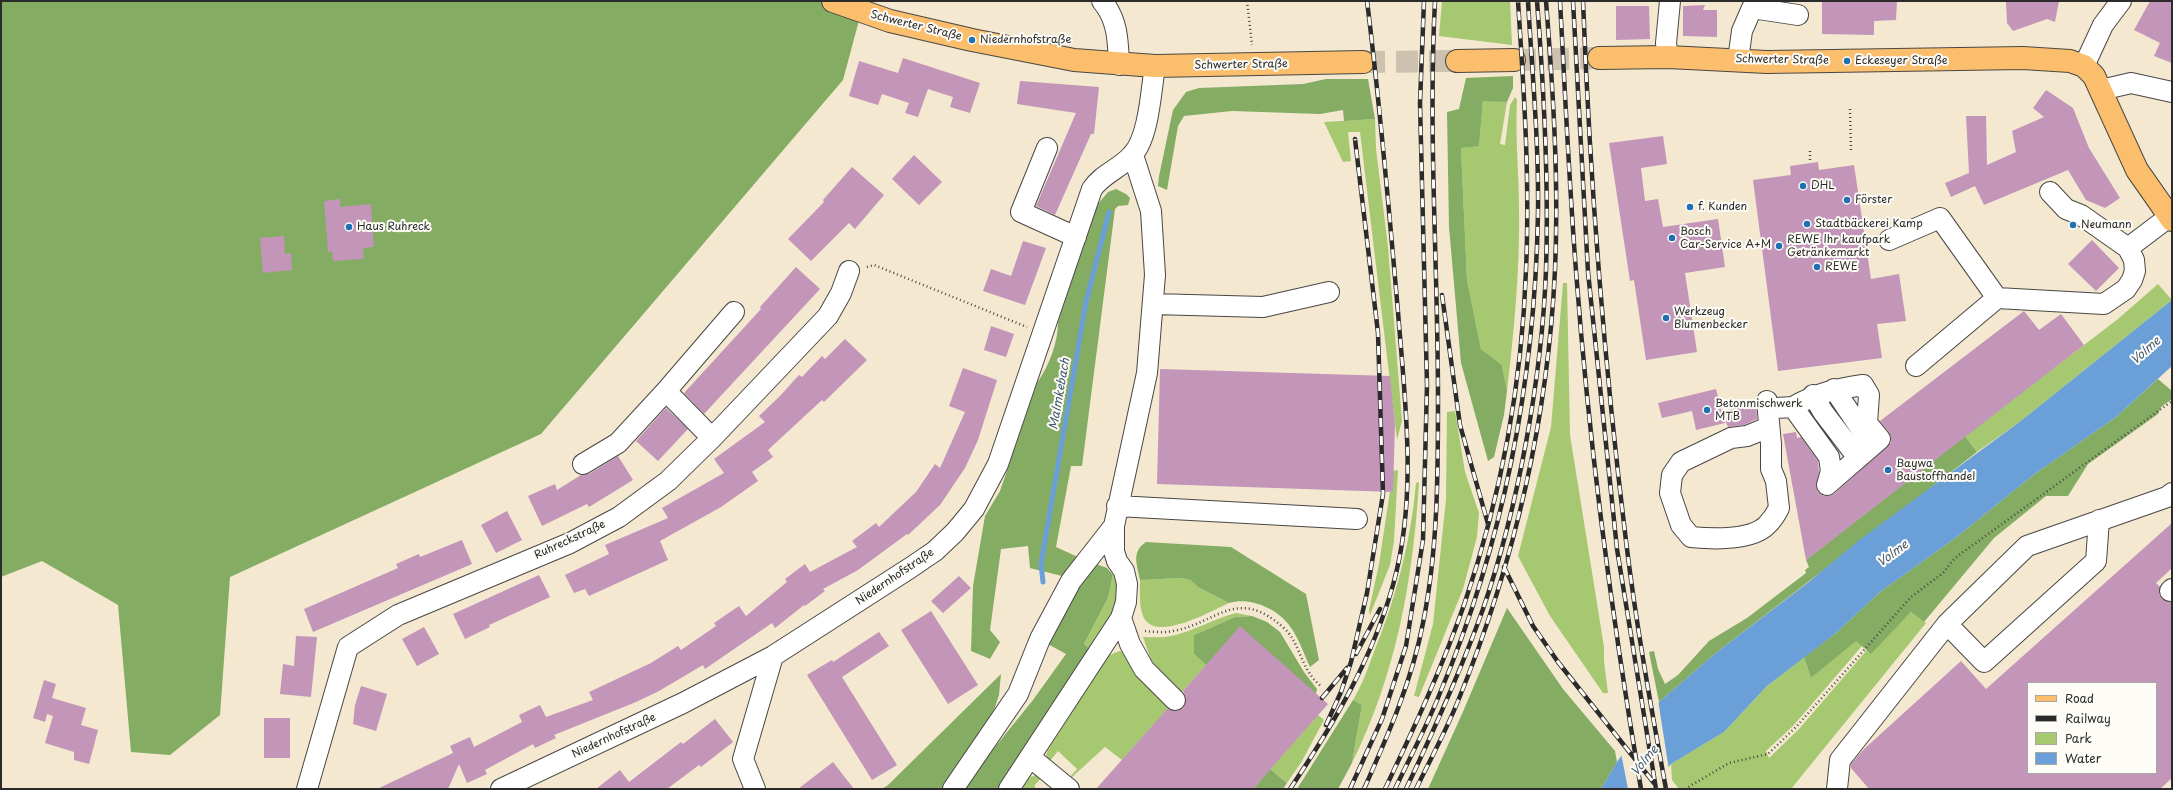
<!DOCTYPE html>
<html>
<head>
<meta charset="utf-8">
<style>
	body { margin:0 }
	#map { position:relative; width:2173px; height:790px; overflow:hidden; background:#f4e8d0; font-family:"Playpen Sans",sans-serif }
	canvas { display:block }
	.frame { position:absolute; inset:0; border:2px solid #2b2b2b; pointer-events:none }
	.legend { position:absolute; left:2027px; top:682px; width:130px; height:92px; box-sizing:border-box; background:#fdfcf7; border:1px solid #a9a8a5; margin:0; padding:5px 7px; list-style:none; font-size:12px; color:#2b2b2b }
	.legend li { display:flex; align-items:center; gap:8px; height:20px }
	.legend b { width:20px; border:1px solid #a9a8a5 }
</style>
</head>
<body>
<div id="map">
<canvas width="2173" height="790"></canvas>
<div class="frame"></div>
<ul class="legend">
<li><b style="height:5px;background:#fabe6d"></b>Road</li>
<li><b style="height:5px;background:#2b2b2b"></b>Railway</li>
<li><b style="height:11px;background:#a6c871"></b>Park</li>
<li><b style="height:11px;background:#6aa0d7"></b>Water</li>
</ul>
</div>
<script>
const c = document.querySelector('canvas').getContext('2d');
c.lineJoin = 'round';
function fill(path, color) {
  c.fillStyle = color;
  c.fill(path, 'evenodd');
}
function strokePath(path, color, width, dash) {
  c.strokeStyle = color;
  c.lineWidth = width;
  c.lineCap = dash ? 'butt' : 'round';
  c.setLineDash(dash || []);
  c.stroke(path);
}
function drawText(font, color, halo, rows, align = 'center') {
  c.font = font + ' "Playpen Sans",sans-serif';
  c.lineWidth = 4;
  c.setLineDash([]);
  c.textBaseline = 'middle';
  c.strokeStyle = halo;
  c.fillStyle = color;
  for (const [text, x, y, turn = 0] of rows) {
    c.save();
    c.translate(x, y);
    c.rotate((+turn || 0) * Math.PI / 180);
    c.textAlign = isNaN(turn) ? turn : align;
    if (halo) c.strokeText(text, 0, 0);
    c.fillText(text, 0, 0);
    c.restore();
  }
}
fill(new Path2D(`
	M1442,1h68l2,44 -73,-9z
	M1515,97l2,3c-2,37 2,73 2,109 1,61 -5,122 -12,182l-5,-26 -21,-16 -14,-69 -6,-132 18,-3 4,-45 24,2 -7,42 5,1 5,-40z
	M1375,119l1,30 12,98 14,174 -5,19 -37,-308h-12l3,29 -8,1 -19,-40z
	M1563,283h4l3,152 34,212v14l4,32h-5l-53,-77 -32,-60 33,-129z
	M2158,284l14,16 -150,120 -45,32 -12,-16 153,-117z
	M1455,411l10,61 14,41 -2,24 -14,52 -44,108 -5,-1 19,-72 13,-125 1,-87z
	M1398,470l-4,71 -4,24 -20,50 -1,-5 10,-46 14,-93z
	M1419,482c-6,99 -23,192 -67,281l10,-58 -9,-5c9,-15 15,-32 21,-48 22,-54 37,-111 42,-169z
	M1113,575c11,25 0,37 -12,59l-3,-1 -9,15 -5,-4 24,-46z
	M1181,578l11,2 6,7 31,16c-18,8 -75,41 -86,13 -4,-10 -3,-25 -3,-36z
	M1911,612l15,11 -135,166h-112l-7,-9 -1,-16 53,-32 43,-46 37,-29 7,21 45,-38 6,6 -69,80 -27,25 3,7 30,-29 68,-79 4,3z
	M1236,613l16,3 -17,1 -41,18v19l12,11 -25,28 -30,-33 -8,-23c9,0 20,1 28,-1 23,-5 42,-17 65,-23z
	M1120,651l5,1 17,29 27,26 -47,53 -17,-13 -34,31 -1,-1 7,-8 -19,-18 -8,10 -4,-5 2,-6 61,-95z
	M1318,715l6,5 -22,41 -15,22 -17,-14z
	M1039,774l4,2 -9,10 3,3h-15l8,-12z`), '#a6c871');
fill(new Path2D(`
	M1,1h832l28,12 -18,67 -302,354 -311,143 -10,138 -50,40 -39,-3 -13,-147 -76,-44 -41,16z
	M1513,76v12l-6,14 -24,-1 -4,45 -18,2 6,132 14,69 21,16 5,26 -3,24 -10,42 -6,4 -27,-98 -12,-136 -2,-115 12,-3 7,-31z
	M1326,79h42l7,40 -31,2 -1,-11 -23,4 -88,-3 -48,5 -6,10 -11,64 -9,-4 1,-10 14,-66 13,-18 13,-4 104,-4z
	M1116,189l10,5 4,4 -2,7 -10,1 -3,3 -33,257h-11l-15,81 24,11 -14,19 -36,-9 -2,-22 -27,3 -11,81 10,12 -10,17 -19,-8 2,-65 12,-70 15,-25 37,-108c12,-17 21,-40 21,-61l39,-117 11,-13z
	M2158,379l14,12v8l-11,8 -3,7 -70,50 -20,32h-22l-52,42 -70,84 -13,-10 -40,42 -15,-13 -45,37 -7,-21 32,-24 44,-41 78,-56 74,-60 84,-59z
	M1965,436l12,16 -260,200 -58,50 -10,-50 5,-1 4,18 7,15 13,-9 31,-34 38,-23 59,-45 -1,-3 4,-3 -3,-7z
	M1146,542l85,5 75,47 13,66 -9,7c-6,-13 -12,-31 -21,-42 -13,-17 -39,-28 -60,-22l-31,-16 -7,-7 -10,-2 -41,2c-3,-16 -9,-28 6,-38z
	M1096,564l11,4 6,7 -5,23 -24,46 6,5 -91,140h-38l72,-89 33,-46 -20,-11 38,-70z
	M1507,608l56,81 52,62 2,11 -16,27h-173l34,-75z
	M1252,616l15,6 13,10 24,40 13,17 -1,5 -110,-29 -12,-11v-19l41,-18z
	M1001,674l-2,21 -13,39 -41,55h-64l6,-3z
	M1353,700l9,5 -10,58 -14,26h-41z
	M1270,769l17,14 -4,6h-30z`), '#84ac63');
fill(new Path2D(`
	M2172,300v66l-56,51 -84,59 -74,60 -78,56 -44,41 -69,53 -43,46 -53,32 -20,25h-50l16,-27 42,-60 58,-50 93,-71 48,-40 164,-121z`), '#6aa0d7');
fill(new Path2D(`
	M1658,700l11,70 -16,19h-25l-7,-36z`), '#f4e8d0');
strokePath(new Path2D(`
	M1043,582l-2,-18 45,-262 23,-90`), '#6aa0d7', 5);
fill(new Path2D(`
	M1822,1h75l-1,19 -22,1v14l-52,-1z
	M2006,1h53l-4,21 -8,-3 -34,12 -6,-8z
	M2150,1h22v62l-18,-7 6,-13 -26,-13z
	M1705,5l-2,5h14v27l-34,-1v-30z
	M1616,6h33l1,33 -34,1z
	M903,58l77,25 -10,30 -20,-6 3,-10 -25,-8 -10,28 -13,-4 4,-10 -27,-9 -4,11 -29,-9 10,-35 39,12z
	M1020,81l79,6 -5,47h-3l-36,81 -19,-9 40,-93 -59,-9z
	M2046,90l27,18 16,40 31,50 -15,10 -19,-8 -18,-30 -84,35 -9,-19 -24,11 -6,-14 24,-10 -3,-57h20l1,49 29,-13 -4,-21 32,-14 -11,-9z
	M1663,136l4,28 -26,4 4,33 13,-2 5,28 55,-8 7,48 -40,6 12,79 -51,8 -12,-80 -4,1 -21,-138z
	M914,155l28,27 -23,23 -27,-26z
	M1818,162l1,8 35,-5 17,114 28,-5 7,47 -29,3 5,34 -104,13 -25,-191 38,-5 -1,-9z
	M852,167l32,28 -29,34 -6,-6 -38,38 -23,-22 36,-37 -1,-2z
	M340,199v8l31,-3 3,43 -11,1 1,11 -31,2 -1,-10 -4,1 -4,-51z
	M284,236l1,18 6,-1 1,17 -29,3 -3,-35z
	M2092,240l27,28 -23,23 -28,-27z
	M1023,241l23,7 -21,57 -42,-14 8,-22 20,7z
	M796,267l24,22 -116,125 -20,-21 77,-84 -1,-2z
	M2024,311l15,19 22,-16 23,31 -278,215 -23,-126 13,-2 1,6 4,-1 17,24 1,11 -3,15 2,5 6,4 10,-2 57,-51 -2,-11 -9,-11z
	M991,326l23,8 -8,23 -22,-7z
	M845,339l22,21 -43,42 -2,-2 -54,50 5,7 -21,15 6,9 -37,26 -61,34 8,19 -79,36 -4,-7 -11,4 -9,-18 44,-21 -4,-9 63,-27 -6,-10 62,-35 -10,-14 51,-37 -6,-6 21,-20 19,-21 3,2 20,-21 3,3z
	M963,368l34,12 -19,60 -13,28 -25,37 -32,30 -1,-1 -49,36 -35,19 2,2 -20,15 -1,-1 -29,23 -3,-5 -67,46 -2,-4 -44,26 -23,11 -82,33 2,3 -21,10 -2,-4 -48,26 2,4 -20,9 -8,-19 -11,25h-71l76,-36 -3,-7 20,-9 4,10 48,-25 -3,-7 21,-10 6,12 47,-17 -4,-8 62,-29 27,-17 3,4 35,-24 -2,-3 25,-17 7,10 41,-34 -2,-3 20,-15 5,8 47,-25 -5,-6 24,-18 3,4 37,-35 19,-28 5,4 25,-56 -16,-6z
	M1160,369l230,7 5,49 -2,67 -236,-8z
	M1716,389l9,34 -29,7 -4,-19 -30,7 -4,-15z
	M1756,399l1,20 -13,6 -16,2 -6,-14z
	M666,408l22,21 -30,32 -22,-20z
	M618,456l15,24 -44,27 -2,-3 -45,22 -14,-30 27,-12 2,6 24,-15 8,-1z
	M507,511l15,29 -26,13 -15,-28z
	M2172,523v45l-16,15 4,4 -1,7 3,5 10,3v176l-12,11h-291l-18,-21v-4l12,-14 98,-89 25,28zM2028,683h128v90h-128z
	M462,540l10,24 -159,68 -9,-23 94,-41 -2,-4 23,-10 1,3z
	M539,575l11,22 -61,28 1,2 -25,12 -12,-25z
	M959,576l12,12 -28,25 -12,-12z
	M931,611l47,74 -30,19 -47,-74z
	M1240,626l88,78 -75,85h-157l71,-80 11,2 5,-3 3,-11 -3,-6z
	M424,627l15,27 -22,12 -15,-27z
	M879,632l10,14 -47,31 55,88 -25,15 -65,-105 25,-15 1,2z
	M296,636l21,1 -6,60 -31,-3 3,-30 11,2z
	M44,680l12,4 -4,14 34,10 -5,17 17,5 -9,34 -15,-4v-8l-29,-9 8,-27 -6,-2 -2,8 -12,-4z
	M361,686l26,8 -11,37 -23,-7 2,-19z
	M264,718h26v40h-26z
	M715,719l18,23 -32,25 -2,-2 -32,24h-71l24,-19 9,12 52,-40 2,2z
	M833,762l21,27h-56z`), '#c295b9');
strokePath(new Path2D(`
	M1514,60l85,-2
	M1363,62l94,-1`), '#ccc2af', 22, [22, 11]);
const minor = new Path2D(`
	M1102,1c16,19 16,40 17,64
	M1668,57l-2,-14 4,-42
	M1738,60l4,-29 10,-23 46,7
	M2084,66l19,-41 18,-24
	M2101,90l30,-7 41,9
	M1047,148l-26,64 55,25
	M1133,155l18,56 4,64 -8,98 -33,153v25l3,10 7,10 3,13 -1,18 -5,16 9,26 14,25 31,31
	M2050,192l16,17 15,6 47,33 41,-31
	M1889,240l51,-22 57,80
	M1153,304l110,3 66,-15
	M1916,366l81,-68 107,6 22,-15 6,-9 3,-9 -1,-11 -6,-12
	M1834,389l35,52
	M666,391l68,-79
	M1813,395l10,17 35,46
	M1767,401l4,43v25l5,12 3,27c-3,6 -7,12 -12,17 -16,16 -56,14 -76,12l-10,-12 -11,-32 2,-18 9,-13 50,-24 16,-2 22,-9
	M1776,408l17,-1 36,50 2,14 -4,14 53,-46 -13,-16 2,-28 -6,-10c-27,4 -47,8 -70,22
	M583,464l35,-21 48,-52 46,47
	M1117,506l240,13
	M2099,520l-3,41 -112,101 -37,-38 80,-78 140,-49 5,-4
	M2170,591l2,-2
	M1030,757l39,32
	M307,789l41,-142 50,-32 172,-72 49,-26 49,-36 44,-43 116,-122 13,-23 8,-22
	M501,789l182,-86 90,-47 137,-88 25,-17 20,-19 19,-23 24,-45 94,-275c10,-15 29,-21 40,-34 17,-17 19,-65 23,-89
	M755,789l-12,-30 30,-103
	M953,789l65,-95 22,-55 31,-58 43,-55
	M1009,789l112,-171
	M1837,789l3,-29 107,-136`);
const major = new Path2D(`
	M833,1l57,20 82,19 102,20 81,6 208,-4
	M1599,58l69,-1 99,5 256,-4 47,3 14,5 10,10 43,94 35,50
	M1457,61l57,-1`);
strokePath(minor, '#494744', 22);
strokePath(major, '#494744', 24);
strokePath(new Path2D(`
	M1247,1l5,44
	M1850,109l1,41
	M1810,151v12
	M867,267l7,-2 153,62
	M1145,631c9,1 19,2 28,0 45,-8 64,-46 112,-2 15,14 16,42 37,58
	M1685,789l44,-26 39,-9 28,-27 115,-130 32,-24 12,-15 217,-157`), '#494744', 2.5, [1, 3]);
strokePath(minor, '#fff', 20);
strokePath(major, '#fabe6d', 22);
const rail = new Path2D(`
	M1560,1c5,90 9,180 16,270 13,174 36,347 65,518
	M1573,1l15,271 29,277 39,240
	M1583,1c7,181 21,361 43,540 10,83 25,166 40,248
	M1442,295l18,130 28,99
	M1504,567l29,59 25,36 96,121
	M1356,654l24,-45
	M1322,698l25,-30
	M1326,725l15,-33 10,-30 16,-69 16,-99 -5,-161 -23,-194
	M1290,789c43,-64 82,-129 103,-204 25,-89 12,-183 5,-273 -9,-104 -18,-208 -31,-311
	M1350,789l32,-70 24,-73 17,-106 4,-155 -7,-282 4,-102
	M1364,789c24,-54 48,-108 59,-166 15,-74 15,-149 15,-224 0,-133 -10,-266 -3,-398
	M1385,789c29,-61 58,-123 80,-187 36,-106 57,-220 61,-332 4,-90 -2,-179 -8,-269
	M1395,789c15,-32 32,-63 45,-96 64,-152 95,-315 98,-480 1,-71 -6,-142 -10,-212
	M1406,789c28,-59 55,-118 77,-180 35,-101 59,-232 63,-339 3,-90 -2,-180 -9,-269
	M1416,789c14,-29 30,-58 42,-88 56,-137 90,-284 97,-431 4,-90 -2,-180 -9,-269`);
strokePath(rail, '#2b2b2b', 4.5);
strokePath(rail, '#fdfcf7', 3, [9]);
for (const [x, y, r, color] of [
	[972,40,4,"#1f6fb2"],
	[1847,61,4,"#1f6fb2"],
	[1803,186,4,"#1f6fb2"],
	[1847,200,4,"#1f6fb2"],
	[1690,207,4,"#1f6fb2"],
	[1807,224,4,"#1f6fb2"],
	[2073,225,4,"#1f6fb2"],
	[349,227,4,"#1f6fb2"],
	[1672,238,4,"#1f6fb2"],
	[1779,246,4,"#1f6fb2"],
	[1817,267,4,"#1f6fb2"],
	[1666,318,4,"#1f6fb2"],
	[1707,410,4,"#1f6fb2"],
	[1888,470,4,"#1f6fb2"]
]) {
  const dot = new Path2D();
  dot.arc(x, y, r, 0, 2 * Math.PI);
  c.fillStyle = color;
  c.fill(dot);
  strokePath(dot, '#fdfcf7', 1.5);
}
drawText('11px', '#2b2b2b', '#fdfcf7', [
	["Schwerter Straße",916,26,14],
	["Schwerter Straße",1782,60,1],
	["Schwerter Straße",1241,65,-1],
	["Ruhreckstraße",570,540,-25],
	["Niedernhofstraße",895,577,-34],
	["Niedernhofstraße",614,736,-25]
]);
drawText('11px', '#2b2b2b', '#fdfcf7', [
	["Niedernhofstraße",980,40],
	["Eckeseyer Straße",1855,61],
	["DHL",1811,186],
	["Förster",1855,200],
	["f. Kunden",1698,207],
	["Stadtbäckerei Kamp",1815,224],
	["Neumann",2081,225],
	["Haus Ruhreck",357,227],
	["Bosch",1680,232],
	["Car-Service A+M",1680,245],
	["REWE Ihr kaufpark",1787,240],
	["Getränkemarkt",1787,253],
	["REWE",1825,267],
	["Werkzeug",1674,312],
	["Blumenbecker",1674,325],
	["Betonmischwerk",1715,404],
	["MTB",1715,417],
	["Baywa",1896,464],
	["Baustoffhandel",1896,477]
], 'left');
drawText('italic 12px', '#445a70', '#fdfcf7', [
	["Volme",2146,351,-42],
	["Malmkebach",1060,394,-80],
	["Volme",1893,554,-37],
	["Volme",1645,761,-51]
]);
</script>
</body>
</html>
